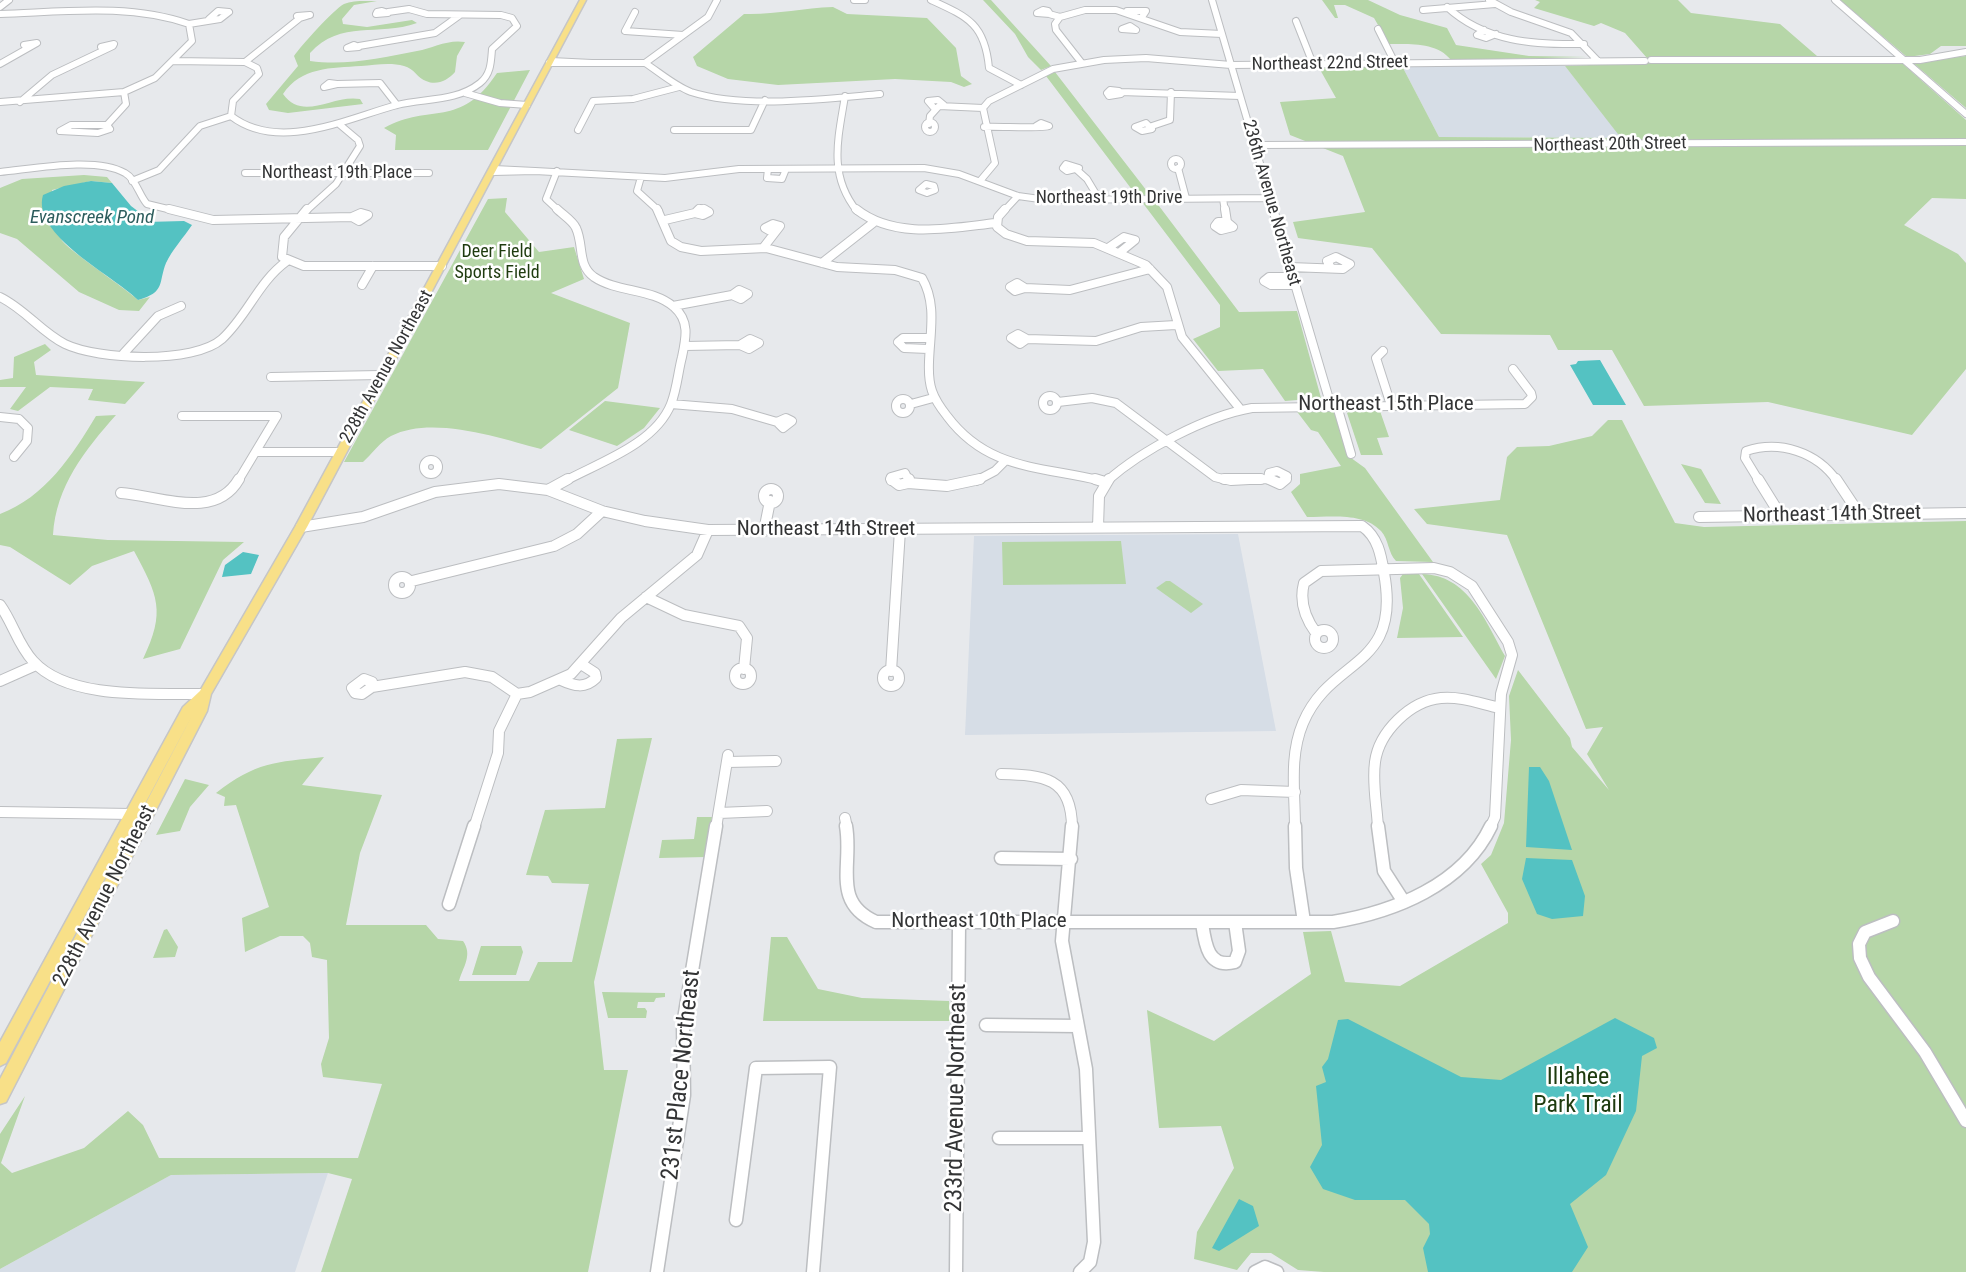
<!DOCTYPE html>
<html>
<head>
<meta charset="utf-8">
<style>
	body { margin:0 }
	canvas { display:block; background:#e7e9ec }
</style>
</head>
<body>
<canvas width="1966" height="1272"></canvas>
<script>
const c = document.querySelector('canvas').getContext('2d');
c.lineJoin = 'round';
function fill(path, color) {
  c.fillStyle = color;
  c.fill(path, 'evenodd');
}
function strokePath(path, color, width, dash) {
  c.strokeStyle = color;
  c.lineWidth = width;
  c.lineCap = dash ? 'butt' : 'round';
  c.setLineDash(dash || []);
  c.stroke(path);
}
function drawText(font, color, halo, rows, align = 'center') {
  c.font = font + ' "Roboto Condensed",sans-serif';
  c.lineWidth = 5;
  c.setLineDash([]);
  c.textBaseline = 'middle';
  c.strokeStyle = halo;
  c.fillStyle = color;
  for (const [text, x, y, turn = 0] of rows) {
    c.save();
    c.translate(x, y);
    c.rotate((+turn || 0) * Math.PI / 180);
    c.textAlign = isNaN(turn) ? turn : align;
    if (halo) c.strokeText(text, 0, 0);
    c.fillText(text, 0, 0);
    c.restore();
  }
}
fill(new Path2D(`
	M1402,66h163l57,72 -183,-1z
	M1238,534l38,197 -311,4 9,-199z
	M328,1173l-33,99h-295v-3l171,-94z`), '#d6dde6');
fill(new Path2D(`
	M983,0h8l60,66 -10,4 -13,-13 -13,-23z
	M1322,0h46l32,15 47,13 9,17 73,11 58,1 -136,3c-14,-18 -41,-16 -62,-16l-15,-26 -29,-13h-11l4,13h-3z
	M1535,0h143l13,13 89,11 37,32 12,6 74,2 63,56v79l-34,-1 -28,27 54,29 8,9v106l-54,66 -144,-33 -124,4 -32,-56h-54l-8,-15 -109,-1 -69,-86 -74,-10 -5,-16 72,-10 -22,-56 -53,-21 -10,-33 56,-4 -18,-32h84l37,71 182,1 -56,-72 75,-3 7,-5 -22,-25 -24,-10 -7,3 -60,-18 6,-6z
	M1840,0h126v46h-25l-11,8 -23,3z
	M377,1l-23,4 -12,14 1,5 24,3 45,-7 5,3c-39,14 -76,-4 -107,30v8c36,5 72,-3 107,-10 16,-3 31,-12 48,-9l-8,14 -2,16c-7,8 -18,14 -29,9 -8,-2 -12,-13 -22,-15 -14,-4 -29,-1 -43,0 -30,2 -60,1 -78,28 20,28 50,0 77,5l3,5 -75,9 -19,-3 -3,-6 32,-38 -4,-10c6,-9 40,-47 50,-52 9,-4 22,-3 33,-3z
	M833,7l14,7 80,4 29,30 5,28 11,8 -8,3 -13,-5 -56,-3 -117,6 -50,-6 -31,-13 -4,-9 51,-43c30,1 58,-6 89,-7z
	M1966,56v52l-54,-46z
	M530,70l-42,80h-93l1,-15 -12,-7c47,-26 75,2 113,-55z
	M1055,72l95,123h-14l-90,-119z
	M84,175l23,2 5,6 -21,-2 -39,9c3,15 3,35 9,49 5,10 62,47 77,61l12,-3 -11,14 -20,-1 -40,-18 -62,-53 -17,-6v-45l22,-9z
	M507,198l-2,14 34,40 35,-5 10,32 -33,14 79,30 -12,65 -77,61c-42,-11 -109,-34 -150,-13 -10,5 -20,19 -28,26h-19l144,-263z
	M1142,202h14l83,110 58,-1 24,87 -36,3 -22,-32 -45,2 -25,-32 27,-12v-22z
	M45,344l6,6 -17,12 2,13 109,7 -20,22 -37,-4 5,-11 -43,-2 -32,24 -8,-2 16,-22h-26v-7l13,-2 1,-21z
	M605,401l55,7 -16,20 -27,18 -48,-16z
	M1295,409l39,1 13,45 18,13 68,94 -37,-1c-8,-8 -7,-21 -15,-30 -17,-19 -51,-14 -74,-14l-16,-25 9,-8v-10l41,-8 -23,-34 -7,-2z
	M1351,411h29l9,26 -12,1 6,17h-22l-14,-42z
	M116,415c-31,35 -60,71 -63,120l55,5 136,2 -21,18 -43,89 -37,10c23,-48 15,-63 -9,-108l-42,15 -22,19 -60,-38 -10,-2v-31c45,-17 72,-58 96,-98z
	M1608,420h14l53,103 29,4 262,-6v751h-642l-26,-2 -27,-17h-20l-14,17 -43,-11 3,-27 37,-64 -13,-42 -62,2 -12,-118 67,31 97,-67 -8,-42 28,-1 14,51 55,4 108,-63v-10l-27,-49 10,-9 13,-32 7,-83 -2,-44 9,-26 52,68 2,9 37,43 -22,-36 16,-27 -17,2 -79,-194 -80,-11 -13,-15 86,-9 7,-43 10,-10 32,-1 43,-10z
	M1681,464l20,5 20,35 -16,-1z
	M1121,541l5,43 -123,1 -1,-43z
	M1403,574h16l44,63 -66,1 6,-30 -3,-30z
	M1422,574c46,1 63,46 83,82l-9,23z
	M1166,581h4l33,23 -12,9 -35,-25z
	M652,738l-58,244 10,88h24l-40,202h-267l31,-93 -24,-6 -157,2 -171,94v-135l25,-38 -24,67 11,10 72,-25 44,-37 15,14 16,33h199l24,-74 -59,-7 -2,-13 8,-26 -2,-78 -15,-3 -2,-14 -7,-7h-23l-35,16 -3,-34 27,-11 -33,-102 -12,1 1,-9 -9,-4c40,-31 59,-31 108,-36l-22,28 80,10 -22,58 -14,72h80l12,14 25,2c10,14 0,26 -4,40h70l9,-19h34l17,-78 -37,-1 -4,-7 -22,-1 19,-65 60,-2 12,-69z
	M185,779l24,6 -19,22 -10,24 -24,4z
	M697,817h15l-6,40 -47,1 3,-18 32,-1z
	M167,929l11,18 -3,10 -22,1 11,-28z
	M771,937h16l31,52 44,9 87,3 2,20h-188z
	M481,946h40l2,6 -7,23h-44z
	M602,992l63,1v4l-9,1 -2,4h-16l-1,6h8l2,3 -1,7h-38z`), '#b6d6a8');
fill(new Path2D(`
	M91,181l21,2 19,23 16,12 -1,4 38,-1 8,4c-8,12 -20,25 -26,38 -8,20 0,29 -28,37 -24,-24 -107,-65 -95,-105l21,-9z
	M1600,360l26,45h-33l-23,-40 6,-1 2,-3z
	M243,552l16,3 -8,19 -29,3 3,-12z
	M1529,767h11l9,14 23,69 -46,-3z
	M1526,858l46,2 13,36 -2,20 -31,3 -15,-5 -15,-35z
	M1615,1018l39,20 3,10 -15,8 -6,55 -30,64 -36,29 18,43 -16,25h-144l-5,-24 7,-14 -1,-10 -24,-24h-50l-32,-11 -13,-22 12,-22 -6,-59 10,-4 -4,-15 6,-8 10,-39 10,-1 113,58 40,3z
	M1239,1199l14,7 6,20 -40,25 -7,-3z`), '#54c2c2');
const minorFar3 = new Path2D(`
	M717,0l-9,17 -63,46c14,9 30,23 46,29 53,17 133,7 189,2
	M854,0h11
	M931,0c37,17 54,24 58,68l32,17
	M1212,0l62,211
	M1489,0l22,12 60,21 27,28
	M1835,0l131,114
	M0,7l9,-7
	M1447,7c38,35 87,38 137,37
	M1043,10l5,1 2,3 -13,-1z
	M1423,10l72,-6
	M382,11l6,2 -12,1 1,-2z
	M1127,11h19l-4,6
	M388,12l21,-3
	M635,12l-10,19 58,4
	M0,14c62,-2 129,-11 189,10l3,17 -37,37 -31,14 2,12 -19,21
	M1049,14l11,3 25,-7h31l64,22 42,2
	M310,15l-10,3 -3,-2z
	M1060,17l-5,7 1,6 25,32
	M1296,21l17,43
	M189,24l31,-5 9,-7 -11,-1 -9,8
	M1130,26l6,4 -14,-1z
	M1378,29l17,34
	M1484,30l-7,5 9,3 10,-4
	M354,45l5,2 -12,1z
	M359,46l76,-13 25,-18
	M1651,60h269l46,-8
	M245,62l55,-44
	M549,63h43l-41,-2
	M592,63h53
	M0,64l37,-21 -13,2 4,1
	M329,83l8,1 -13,3z
	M337,84l43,-1 17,22
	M1110,90l9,1 2,3 -12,2 -2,-3z
	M1121,92l119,4
	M465,93l35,10 27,2
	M845,96c-7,43 -17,79 12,115
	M0,102l124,-10
	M20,102l32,-27 61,-29 1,-2 -13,3 5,1
	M934,108l-6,-7 10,-1 6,5
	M231,116c48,37 117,2 166,-11 28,-7 59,-3 83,-22 11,-9 11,-21 12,-34l25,-23 -5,-8 -11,-3 -74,-1 -18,-5
	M925 127a5 5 0 1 1 10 0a5 5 0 1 1-10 0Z
	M1146,123l6,6 -10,2 -7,-4z
	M929,124l1,-8 9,-10 44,2
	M71,125h36l3,4 -12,4 -38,-2z
	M1152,126l18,-6 1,-28
	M984,127c12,-1 59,2 65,-1l-8,-3 -5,3
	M578,130l15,-29 40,-2 46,-12
	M674,130h77l14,-30
	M1255,145l711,-3
	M1171 164a5 5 0 1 1 10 0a5 5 0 1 1-10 0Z
	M1066,164l13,4 -12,3 -4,-3z
	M1178,168l8,30
	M768,169l-1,9 15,1 4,-10
	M1077,170l10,9 12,20
	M535,171l130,7 74,-9 185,-1 35,6 59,22 29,4 222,-2
	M557,171l-11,28 13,12
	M0,172c32,-3 96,-16 125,1 11,6 14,22 22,31l29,7
	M493,172l42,-1 -41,-2
	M245,173h184
	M641,177l-4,14 22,20
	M132,181l27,-11 41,-44 31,-10 2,-15 26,-27 -2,-6 -12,-6 -72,-1
	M980,181l15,-18 -12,-55 6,-7 64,-32 51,-9 42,-2 85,7 414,-4
	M926,184l8,2 1,4 -8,3 -8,-3z
	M1223,199l2,12
	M306,211l30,-27 24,-38 -2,-6 -19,-16
	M697,211l4,-3 6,3
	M1004,211l14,-15`);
const minorFar2 = new Path2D(`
	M169,209l44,11 139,-3
	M307,209l-23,28 -2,20 22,9h138
	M557,209c6,6 16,12 19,19 8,17 1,37 18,49 24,16 58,11 80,30 16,14 12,31 8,50 -4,15 -5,32 -11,47 -16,40 -71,58 -106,77
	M657,209l14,32 10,6 20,4 65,-3 71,19 58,3 27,8c15,26 8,54 7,84 -1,24 3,35 18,54 41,55 95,50 155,65
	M856,209c39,31 94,19 140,14
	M1005,209l-7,8 -1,10 9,7 21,7 67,2 52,22 21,22 15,50 59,73
	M1225,209l2,13
	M1273,209l58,197
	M361,213l7,2 -9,6 -7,-4z
	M695,213l8,2 6,-3 -5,-3
	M695,213l4,-4
	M665,220l30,-7
	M1218,222h9l6,5 -12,3 -6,-4z
	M763,248l17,-22 -7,-2 -8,4 7,4
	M1108,248l16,-11 11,3 -16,13
	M822,263l51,-40
	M1290,267l53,2 7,-5 -14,-7 -9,4 3,5
	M1293,277h-24l-5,4 7,4h24
	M1017,283l8,5 -10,3 -5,-4z
	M362,285l11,-19
	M1025,288l45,2 80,-21
	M739,290l9,4 -7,5 -9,-4z
	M0,297c25,12 41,35 65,47 33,16 129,20 157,-5 26,-24 36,-57 65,-78
	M673,306l59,-11
	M1018,334l9,5 -7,5 -9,-6z
	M750,339l9,4 -10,6 -9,-4z
	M1027,339l69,2 45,-14 35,-2
	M685,346l55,-1
	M928,349l-24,-1 -6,-6 5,-4h26
	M1383,351l-7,7 15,47
	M124,353l34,-37 23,-10
	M271,377l109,-2
	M1043 403a7 7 0 1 1 14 0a7 7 0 1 1-14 0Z
	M896 406a7 7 0 1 1 14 0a7 7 0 1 1-14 0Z
	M1058,402l34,-4 24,5 99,74 16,4 37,-2
	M671,404l61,5 45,13
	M911,404l22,-6
	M1337,406l14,48
	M182,416h95l-39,65
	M0,417l19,2 9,9 -1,13 -13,16
	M786,418l6,3 -9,7 -6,-6z
	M257,452h83
	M424 467a7 7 0 1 1 14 0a7 7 0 1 1-14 0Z
	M1268,479l5,2
	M1268,479l1,-6 8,-2 10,5 -3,5
	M891,481v-4l14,-4 4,8
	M976,481l19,-10 9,-9
	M1107,481c35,-31 99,-65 145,-73l273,-4 7,-7 -1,-4 -18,-24
	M1759,481l-14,-23 1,-7c34,-11 71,1 91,30`);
const minorFar1 = new Path2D(`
	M891,479l8,6 9,-2
	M1095,479l10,3
	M1224,479h37
	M1269,479l11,5 6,-5
	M1758,479l23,37
	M1836,479l24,36
	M908,483l39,3 33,-7
	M908,483l1,-4
	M764 496a7 7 0 1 1 14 0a7 7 0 1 1-14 0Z
	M548,490l20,-11
	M121,493c39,3 94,28 118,-14
	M1699,517l267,-4
	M301,527l62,-10 72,-25 64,-8 49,6 54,21 43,10 63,9 654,-4c16,11 19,29 22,47 18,97 -53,83 -81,150 -14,33 -8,69 -8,105
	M1098,527l1,-31 10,-17
	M764,531l6,-30
	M394 585a8 8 0 1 1 16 0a8 8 0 1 1-16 0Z
	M412,581l142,-35 23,-12 25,-23
	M646,597l38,18 55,11 8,12 -3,31
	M0,605c13,18 18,40 33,56 36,40 123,32 172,33
	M1315 639a9 9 0 1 1 18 0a9 9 0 1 1-18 0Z
	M1316,633c-11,-15 -17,-31 -12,-50l17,-12 113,-3 16,4 22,14 36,56 4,13 -11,39 -6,123 -5,11
	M735 676a8 8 0 1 1 16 0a8 8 0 1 1-16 0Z
	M883 678a8 8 0 1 1 16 0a8 8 0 1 1-16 0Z
	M891,671l9,-141
	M364,679l8,3v5l-10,7 -7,-1 -3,-5z
	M561,680c13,6 24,9 35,-2l-1,-5 -14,-9
	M0,681l36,-16
	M372,687l93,-15 27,5 25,17
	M727,762l49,-1
	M1001,774c42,1 71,3 71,54
	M1211,799l30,-9 54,2
	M0,812l132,2
	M719,813l48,-2
	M845,818l2,10
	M474,828l24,-75 1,-22 18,-37 13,-2 41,-18 50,-56 76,-63 11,-25
	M716,828l12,-73
	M1378,828c-1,-22 -6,-44 -3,-66 4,-30 35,-61 66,-64 20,-2 40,6 59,10`);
const minor = new Path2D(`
	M846,826c7,39 -15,76 30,96h457c61,-10 130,-37 158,-96
	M1072,826l-10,115 24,128 8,173 -4,20 -10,10
	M1295,826l1,42 8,54
	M1378,826l6,45 20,31
	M1001,858l70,1
	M449,904l25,-78
	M1893,921l-28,11 -6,12 1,14 9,19 56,75 41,69
	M1202,923c3,21 6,46 33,39l4,-11 -4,-29
	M986,1025l92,1
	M999,1138h89
	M736,1220l20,-152 74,-1 -17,205
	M657,1272l27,-177 -1,-70 33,-199
	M956,1272l3,-348
	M1255,1272l10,-5 12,5`);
const major = new Path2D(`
	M580,0h6l-279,527 -96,167 -4,17 -201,391 -6,2v-25l193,-365 -187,349 -6,3v-24l183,-335 17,-16 95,-164z`);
strokePath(minorFar3, '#bcbec1', 8);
strokePath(minorFar2, '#bcbec1', 10);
strokePath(minorFar1, '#bcbec1', 12);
strokePath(minor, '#bcbec1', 15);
strokePath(major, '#c6c6c6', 3);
strokePath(minorFar3, '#fff', 6);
strokePath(minorFar2, '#fff', 8);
strokePath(minorFar1, '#fff', 10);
strokePath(minor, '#fff', 12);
fill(major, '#f8e088');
drawText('18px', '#333435', '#fff', [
	["Northeast 22nd Street",1330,64,-1],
	["Northeast 20th Street",1610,145,-1],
	["Northeast 19th Place",337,173],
	["Northeast 19th Drive",1109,198],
	["236th Avenue Northeast",1271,203,74],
	["228th Avenue Northeast",387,367,-61]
]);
drawText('18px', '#1e3b0f', '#fff', [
	["Deer Field",497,252],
	["Sports Field",497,273]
]);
drawText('italic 19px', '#2d5d5d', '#fff', [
	["Evanscreek Pond",92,218]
]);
drawText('21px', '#333435', '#fff', [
	["Northeast 15th Place",1386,405],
	["Northeast 14th Street",1832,515,-1],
	["Northeast 14th Street",826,530],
	["228th Avenue Northeast",105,896,-63],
	["Northeast 10th Place",979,922]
]);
drawText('24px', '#333435', '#fff', [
	["231st Place Northeast",682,1075,-84],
	["233rd Avenue Northeast",957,1098,-89]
]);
drawText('24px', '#1e3b0f', '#fff', [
	["Illahee",1578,1078],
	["Park Trail",1578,1106]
]);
</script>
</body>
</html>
